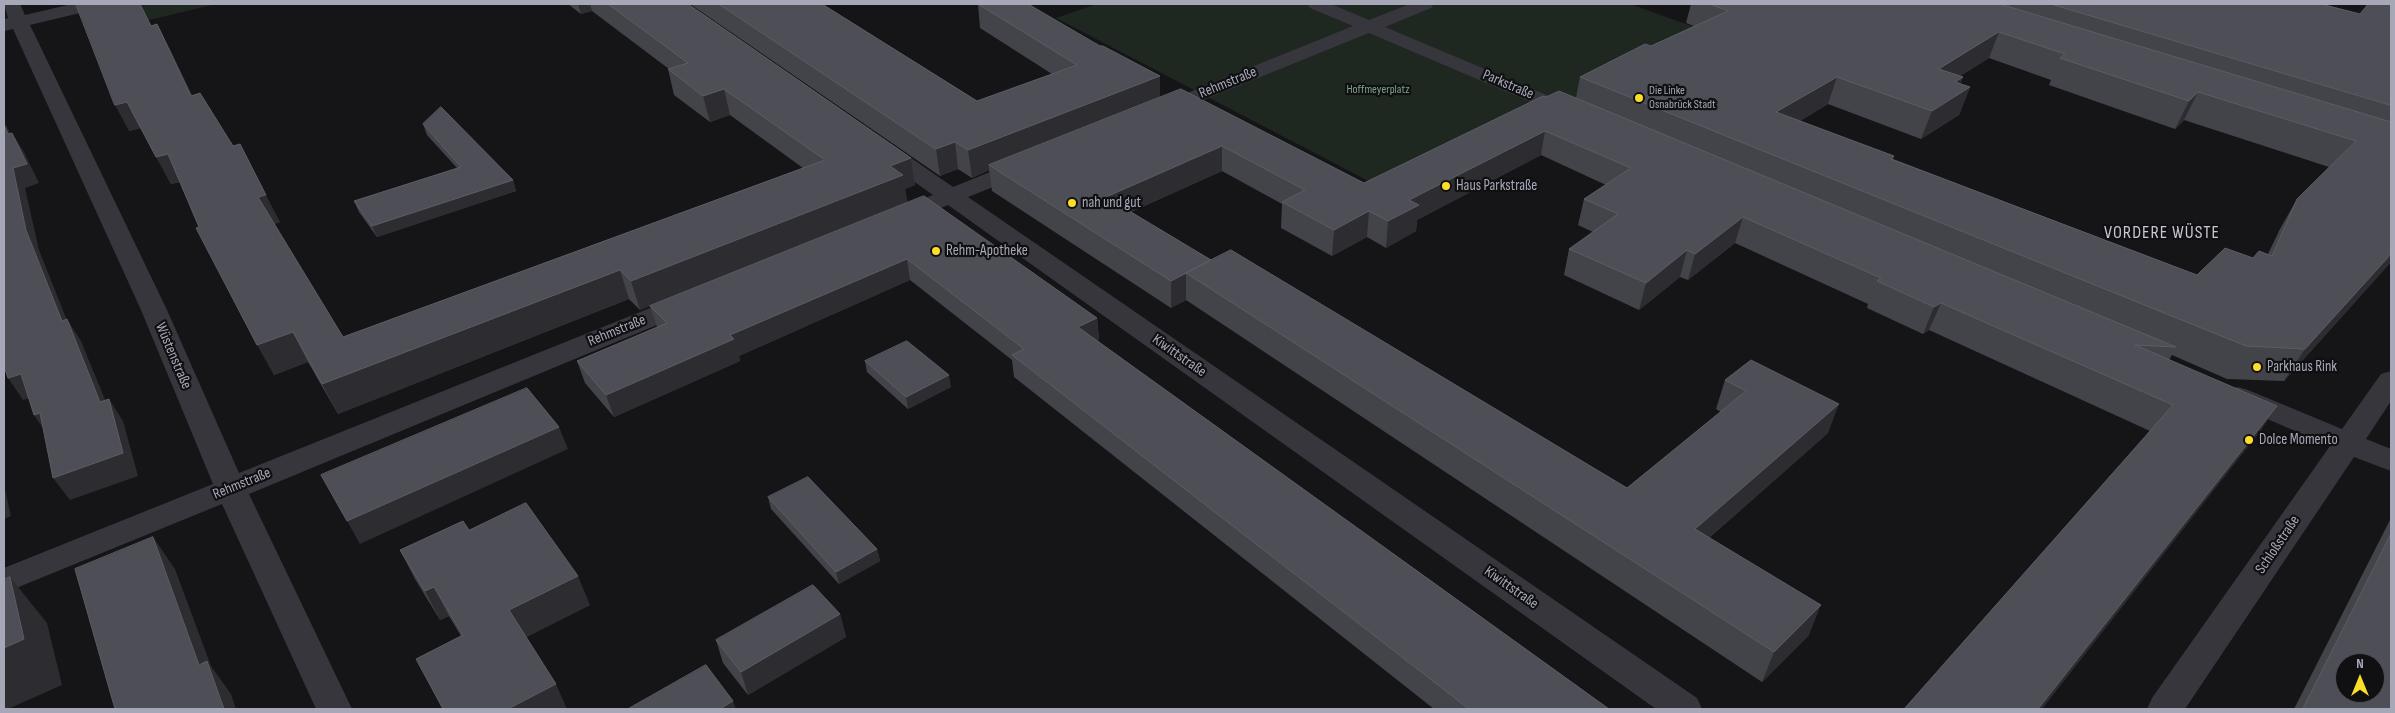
<!DOCTYPE html>
<html>
<head>
<meta charset="utf-8">
<style>
	body { margin:0 }
	#map { position:relative; width:2395px; height:713px; overflow:hidden; background:#151517; font-family:"Sofia Sans Condensed",sans-serif }
	canvas { display:block }
	.frame { position:absolute; inset:0; border:5px solid #a6a8b8; pointer-events:none }
	.north { position:absolute; left:2335px; top:653px; width:50px; height:50px; box-sizing:border-box; background:#101012; border:1px solid #4c4d54; border-radius:50%; rotate:0deg; font-size:14px; font-weight:700; line-height:20px; text-align:center; color:#a6a8b8 }
	.north::after { content:''; display:block; margin:auto; width:18px; height:22px; background:#fade2a; clip-path:polygon(50% 0,100% 100%,50% 72%,0 100%) }
</style>
</head>
<body>
<div id="map">
<canvas width="2395" height="713"></canvas>
<div class="frame"></div>
<div class="north">N</div>
</div>
<script>
const c = document.querySelector('canvas').getContext('2d');
c.lineJoin = 'round';
function fill(path, color) {
  c.fillStyle = color;
  c.fill(path, 'evenodd');
}
function strokePath(path, color, width, dash) {
  c.strokeStyle = color;
  c.lineWidth = width;
  c.lineCap = dash ? 'butt' : 'round';
  c.setLineDash(dash || []);
  c.stroke(path);
}
function drawText(font, color, halo, rows, align = 'center') {
  c.font = font + ' "Sofia Sans Condensed",sans-serif';
  c.lineWidth = 4.5;
  c.setLineDash([]);
  c.textBaseline = 'middle';
  c.strokeStyle = halo;
  c.fillStyle = color;
  for (const [text, x, y, turn = 0] of rows) {
    c.save();
    c.translate(x, y);
    c.rotate((+turn || 0) * Math.PI / 180);
    c.textAlign = isNaN(turn) ? turn : align;
    if (halo) c.strokeText(text, 0, 0);
    c.fillText(text, 0, 0);
    c.restore();
  }
}
fill(new Path2D(`
	M148,4h68l-117,28 -9,-15z
	M1097,4h533l81,29 -126,64 -207,89 -322,-168z`), '#1f2721');
fill(new Path2D(`
	M4,4h16l5,11 47,-11h32l-3,4 -71,17 137,285 72,163 441,-177 9,-2 9,2 4,6 -4,6 -449,186 103,215h-36l-94,-205 -218,89v-25l209,-84 -72,-174 -128,-281 -9,2v-12l4,-1z
	M1307,4h24l38,16 41,-16h24l-3,4 -46,19 195,82 4,4 -4,4 -7,2 -7,-2 -197,-84 -200,81 -7,2 -7,-2 -3,-4 3,-4 198,-80 -43,-18z
	M883,142l8,2 62,43 64,-26 8,-2 8,2 3,5 -3,5 -65,26 729,501 5,11h-46l-708,-504c-18,7 -40,22 -58,17l-4,-5 4,-5 43,-17 -58,-41 -3,-5 3,-5z
	M2391,371v30l-25,38 25,10v22l-37,-14 -169,252h-38l5,-11 178,-252 -102,-44 -4,-6 4,-6 10,-3 10,3 94,39 39,-55z`), '#36363c');
fill(new Path2D(`
	M568,4h120l223,154 4,27 -10,4 2,14 190,115 2,22 -2,1 512,368h-175l-420,-332 -2,-17 -102,-80 -171,76 1,5 -126,56 -29,-34 -8,-22 80,-34 -7,-21 -10,4 -11,-11 -291,115 -30,-52 -34,13 -75,-148 -19,-45 -9,2 -30,-56 -12,3 23,-105 5,-2 35,72 88,126 -6,2 69,113 460,-169 -73,-53 -20,7 -36,-27 -6,-26h1l-77,-58 -11,3z
	M690,4h132l155,97 75,-27 -72,-46 -2,-24 122,42 60,30v21l204,86 182,-86 30,1 4,-21 71,-31 43,-20 -8,-3 5,-19h630l39,10 31,-10v258l-107,119 -57,-2 -55,-24 -3,5 108,46 -19,28 -108,-3 -221,-101 -6,4 -56,-26 1,-4 -133,-61 -47,37 -8,-3 -41,33 -75,-35 5,-26 24,-17 -15,-7 6,-26 22,-14 -65,-30 -124,65 -1,11 -30,17 -19,-11 -35,19 -51,-28 1,-24 -60,-33 -91,41 80,48 416,228 94,-76 -5,-3 9,-29 103,53 -119,105 100,97 -47,47 -576,-382 -15,8 -179,-117 -3,-21 -17,8 -14,-9 -18,7zM1989,58l62,22 -2,5 126,44 9,-9 145,47 -32,32 -17,30 -12,25 -71,21 -304,-116 1,-3 -94,-35 28,-17 93,35 38,-24 11,-28 -10,-3 3,-7 -3,-1z
	M423,124l90,56 3,11 -139,46 -18,-25 -5,-11 103,-33 -30,-33z
	M865,361l86,26 -43,22 -41,-37z
	M768,497l109,52 3,12 -41,23 -68,-75z
	M2391,518v191h-97z
	M469,530l121,75 -64,32 -65,-1 -12,-20 -9,4 -25,-41 -15,-29z
	M840,614l6,23 -98,58 -25,-32 -7,-23z`), '#43444a');
fill(new Path2D(`
	M578,4h12l2,7 -11,3z
	M157,24l13,25 35,73 -14,-26z
	M1999,32l-10,26 -60,38 10,-27z
	M1160,76v25l-171,64v5l-17,8 -4,-28z
	M1837,77l-9,27 -60,36 8,-28z
	M1963,77l-7,19 14,-9 -11,28 -38,24 11,-28 23,-29z
	M724,89l6,26 -20,7 -7,-26z
	M2198,92l-14,28 -9,9 14,-28z
	M127,102l14,26 -12,3 -14,-26z
	M4,121l16,32 -12,-19 -4,-9z
	M1545,131l-4,24 -124,65 -1,11 -30,17 2,-27 21,-21z
	M12,133l12,19 15,31 -14,5 14,62 37,93 -14,-22 -36,-91 -13,-62z
	M955,142l3,27 -18,7 -4,-27z
	M1222,146v25l-114,51 -2,-25z
	M168,154l14,27 -11,3 -15,-27z
	M911,158l4,27 -10,4 3,14 -268,107 -9,-29 259,-115z
	M513,180l3,11 -139,46 -5,-11z
	M266,195l14,27 -8,3 -14,-28z
	M1369,211l-2,26 -35,19 2,-26z
	M1743,217l-8,26 -47,37 7,-26z
	M1687,250l-7,27 -41,33 7,-27z
	M2391,254v8l-107,119 21,-32z
	M907,259l3,21 -171,76 1,5 -126,56 -8,-22 124,-60z
	M620,270l9,29 -291,115 -16,-30z
	M1186,274v26l-15,8v-27z
	M1941,303l-12,27 -6,4 11,-27z
	M1097,318l2,22 -20,9 -1,-22z
	M67,319l14,22 34,83 -15,-22z
	M293,332l15,30 -34,13 -17,-30z
	M21,374l16,22 -14,4 -15,-22z
	M949,375l2,12 -43,22 -2,-12z
	M109,399l14,22 15,55 -68,24 -17,-22z
	M1839,404l-11,29 -143,126 10,-30z
	M2277,406l-19,28 -216,275h-4z
	M40,413l9,24 -15,-22z
	M559,427l9,22 -208,95 -13,-23z
	M4,485l7,31 -7,3z
	M153,537l22,32 36,97 20,28 5,15h-12l-25,-44z
	M877,549l3,12 -41,23 -3,-12z
	M578,576l12,29 -67,34 -14,-29z
	M10,577l37,46 15,62 -54,24h-4v-61z
	M434,587l15,29 -9,4 -15,-29z
	M1821,605l-12,30 -47,47 12,-30z
	M840,614l6,23 -98,58 -7,-23z
	M556,684l11,25h-59z
	M733,701l3,8h-16z`), '#2c2c31');
const building = new Path2D(`
	M76,4h64l11,22 6,-2 34,72 9,-3 33,53 7,-2 26,51 -8,2 85,140 482,-177 -101,-71 -21,7 -35,-27 20,-6 -80,-59h80l223,154 -21,8 13,9 -272,106 -11,-11 -298,114 -29,-52 -36,13 -61,-117 3,-1 -31,-73 -12,3 -29,-55 -12,3z
	M719,4h103l155,97 100,-36 -99,-61h50l72,42h3l57,30 -192,74 -13,-8 -19,7z
	M1710,4h290l391,118v132l-86,95 -59,-3 -666,-269 65,-33 6,2 77,-35zM1999,32l66,22 -5,4 129,43 9,-9 158,49 -59,58 -25,57 -13,-5 -6,7 -28,-10 -28,27 -306,-116 3,-3 -118,-44 61,-35 95,34 38,-24 -15,-5 8,-5 -24,-8z
	M2051,4h270l39,10 8,-10h23v101z
	M1181,89l183,94 179,-87 3,1 13,-6 617,256 -41,-2 142,61 -239,303h-134l269,-304 -232,-102 -7,4 -57,-26 4,-3 -138,-61 -48,37 -8,-4 -41,33 -77,-34 49,-35 -34,-15 47,-31 -86,-37 -136,69 10,5 -31,16 -19,-10 -35,19 -52,-28 23,-12 -83,-44 -116,51 105,63 -40,21 -182,-116z
	M441,107l72,73 -141,46 -18,-25 107,-34 -38,-43z
	M4,125l4,9 4,-1 15,31 -14,4 13,62 36,91 5,-2 33,83 9,-3 14,54 -70,25 -13,-65 -6,2 -13,-41 -13,4 -4,-12z
	M924,196l173,122 -19,9 531,382h-140l-457,-354 12,-6 -117,-90 -177,76 4,4 -128,56 -29,-34 90,-38 -17,-17z
	M1231,250l396,238 119,-97 -21,-11 26,-20 88,44 -144,125 126,76 -47,47 -588,-379z
	M907,341l42,34 -43,22 -41,-36z
	M527,388l32,39 -212,94 -26,-46z
	M808,477l69,72 -41,23 -68,-75z
	M526,503l52,73 -69,34 47,74 -48,25h-65l-27,-50 47,-24 -29,-48 -9,4 -25,-41 63,-29 6,9z
	M2391,534v175h-88zM2345,663h30v30h-30z
	M153,537l46,128 8,-4 17,48h-109l-40,-140z
	M10,577l14,62 -20,9v-68z
	M813,585l27,29 -99,58 -25,-32z
	M706,665l27,36 -13,8h-92z`);
fill(building, '#4e4e56');
strokePath(building, '#5c5c65', 1);
for (const [x, y, r, color] of [
	[1639,98,5,"#fade2a"],
	[1446,186,5,"#fade2a"],
	[1072,203,5,"#fade2a"],
	[936,251,5,"#fade2a"],
	[2257,367,5,"#fade2a"],
	[2249,440,5,"#fade2a"]
]) {
  const dot = new Path2D();
  dot.arc(x, y, r, 0, 2 * Math.PI);
  c.fillStyle = color;
  c.fill(dot);
  strokePath(dot, '#101012', 2);
}
drawText('12px', '#7ca387', '#101012', [
	["Hoffmeyerplatz",1378,90]
]);
drawText('12px', '#a6a8b8', '#101012', [
	["Die Linke",1649,91],
	["Osnabrück Stadt",1649,105]
], 'left');
drawText('15px', '#a6a8b8', '#101012', [
	["Rehmstraße",1228,83,-22],
	["Parkstraße",1508,85,23],
	["Rehmstraße",617,331,-22],
	["Wüstenstraße",173,356,67],
	["Kiwittstraße",1179,356,35],
	["Rehmstraße",242,484,-22],
	["Schloßstraße",2278,545,-56],
	["Kiwittstraße",1511,588,35]
]);
drawText('15px', '#a6a8b8', '#101012', [
	["Haus Parkstraße",1456,186],
	["nah und gut",1082,203],
	["Rehm-Apotheke",946,251],
	["Parkhaus Rink",2267,367],
	["Dolce Momento",2259,440]
], 'left');
c.letterSpacing = '1px';
drawText('18px', '#c7c8d3', '#101012', [
	["VORDERE WÜSTE",2162,233]
]);
c.letterSpacing = '0px';
</script>
</body>
</html>
